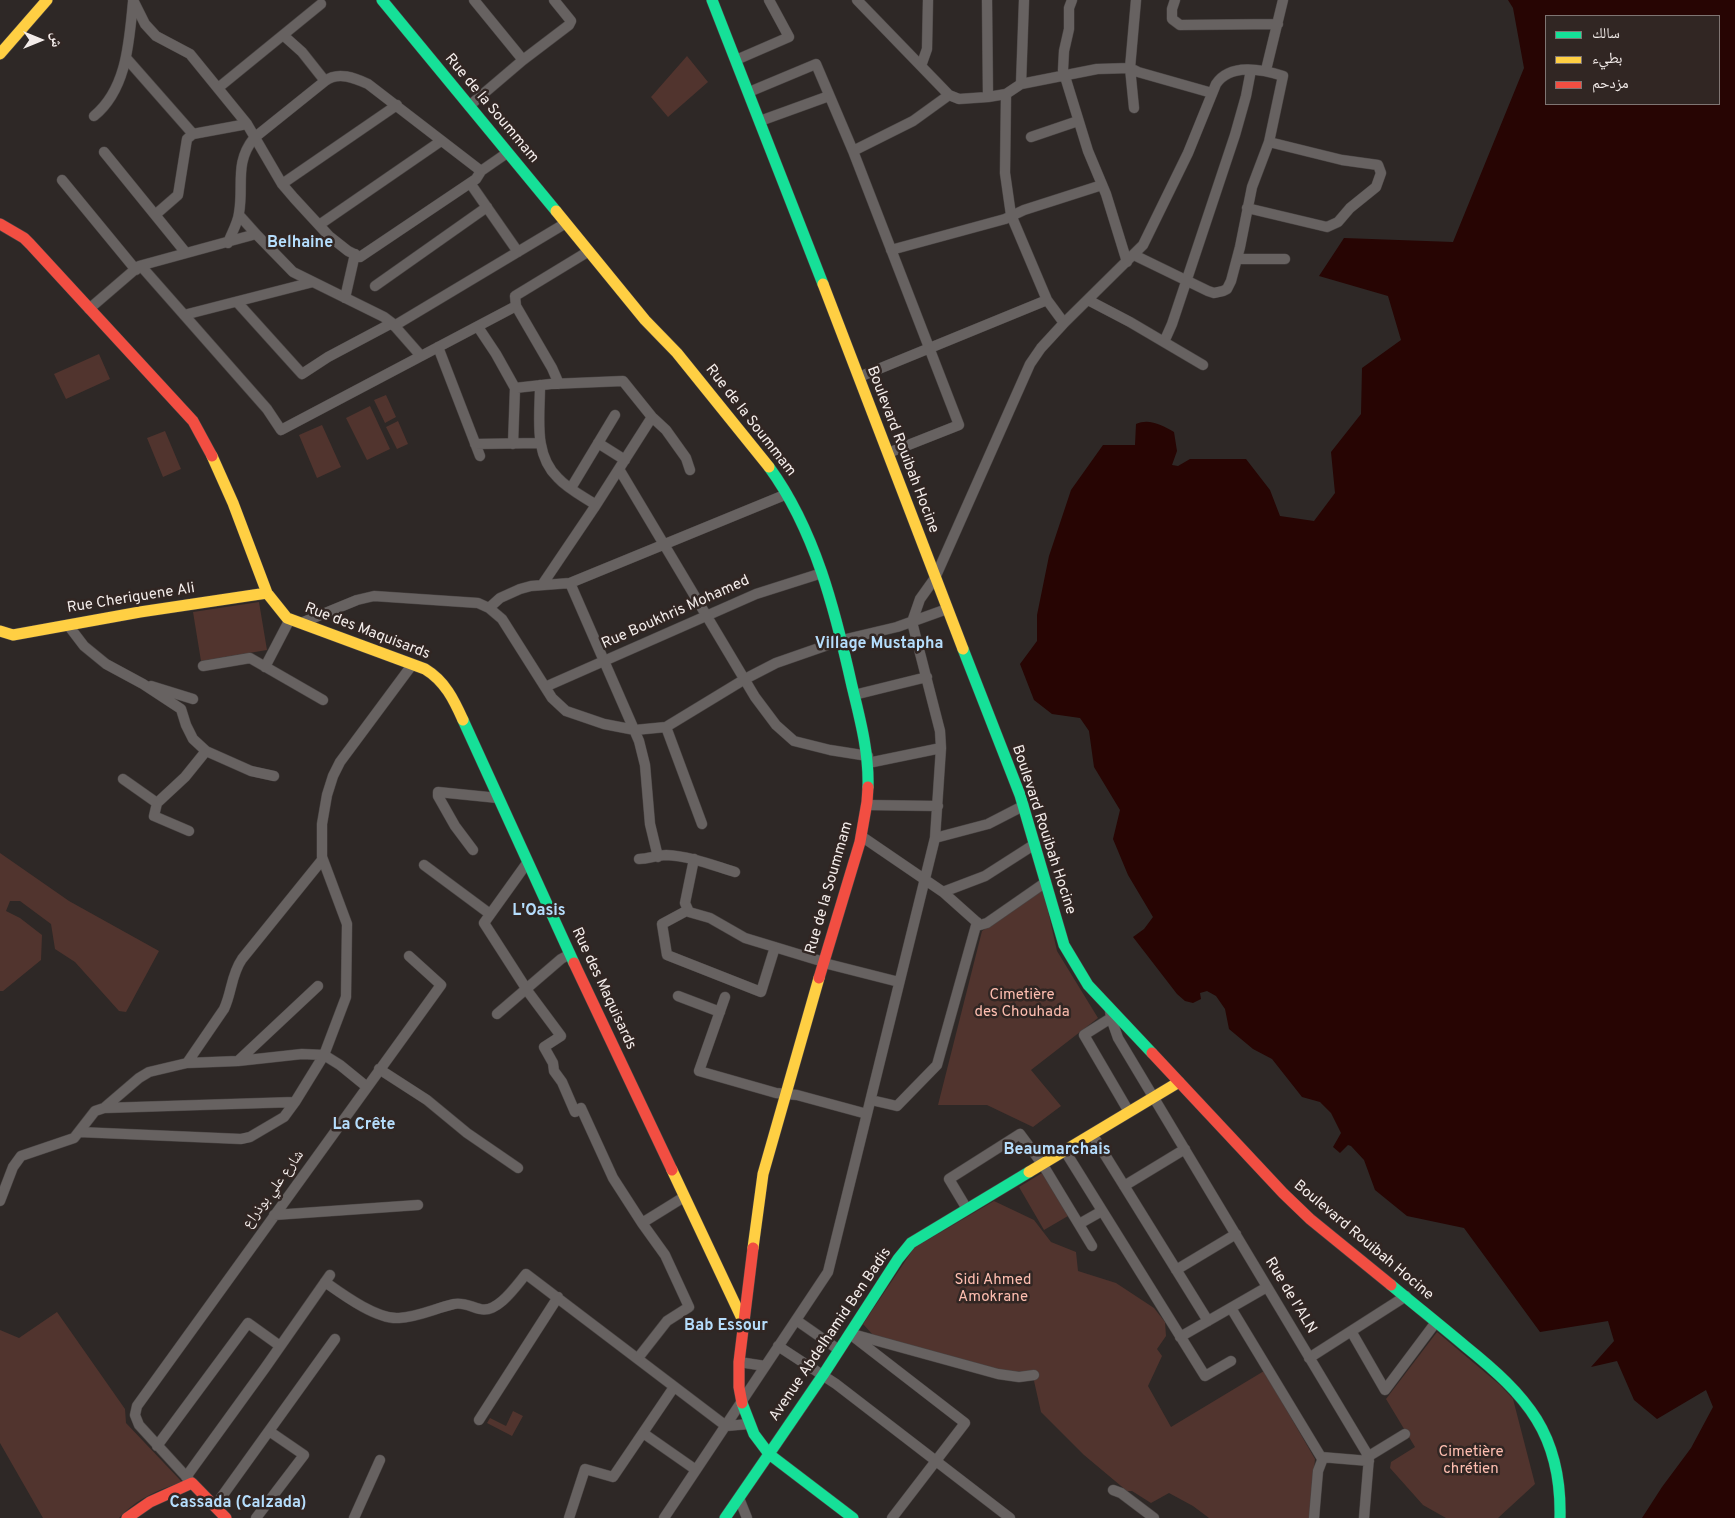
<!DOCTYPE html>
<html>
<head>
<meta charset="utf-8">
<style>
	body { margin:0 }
	#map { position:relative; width:1735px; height:1518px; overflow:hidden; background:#2e2826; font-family:Overpass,"Noto Naskh Arabic",sans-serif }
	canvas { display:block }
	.legend { position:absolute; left:1545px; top:15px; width:175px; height:90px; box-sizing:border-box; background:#312623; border:1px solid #7f7573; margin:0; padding:6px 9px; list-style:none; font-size:15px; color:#f3ecea }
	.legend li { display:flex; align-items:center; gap:10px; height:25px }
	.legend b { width:25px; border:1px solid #7f7573 }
	.north { position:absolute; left:15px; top:15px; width:50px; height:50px; -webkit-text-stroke:4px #312623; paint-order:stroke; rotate:90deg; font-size:14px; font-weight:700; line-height:20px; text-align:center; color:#f3ecea }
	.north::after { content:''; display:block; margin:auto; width:18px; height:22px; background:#f3ecea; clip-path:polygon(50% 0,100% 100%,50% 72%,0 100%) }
</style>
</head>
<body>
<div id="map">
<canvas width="1735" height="1518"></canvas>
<ul class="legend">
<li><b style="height:6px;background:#16e098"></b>سالك</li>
<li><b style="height:6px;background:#ffcf43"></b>بطيء</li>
<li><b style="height:6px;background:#f24e42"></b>مزدحم</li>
</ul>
<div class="north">ش</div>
</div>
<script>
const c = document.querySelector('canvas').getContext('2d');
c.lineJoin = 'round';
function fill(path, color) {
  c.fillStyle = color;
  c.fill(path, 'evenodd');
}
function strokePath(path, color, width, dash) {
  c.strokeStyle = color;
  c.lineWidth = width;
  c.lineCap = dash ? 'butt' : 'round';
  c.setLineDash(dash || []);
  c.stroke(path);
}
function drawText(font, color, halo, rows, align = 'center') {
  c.font = font + ' Overpass,"Noto Naskh Arabic",sans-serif';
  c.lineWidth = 5;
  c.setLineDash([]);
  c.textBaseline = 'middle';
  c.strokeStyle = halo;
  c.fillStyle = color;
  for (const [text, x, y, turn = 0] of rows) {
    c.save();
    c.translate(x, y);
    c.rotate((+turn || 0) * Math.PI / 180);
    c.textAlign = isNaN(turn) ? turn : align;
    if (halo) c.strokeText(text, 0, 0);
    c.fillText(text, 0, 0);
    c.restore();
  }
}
fill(new Path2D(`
	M687,56l21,26 -40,35 -17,-20z
	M99,354l11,25 -44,20 -12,-25z
	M386,395l10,22 -11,6 -11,-23z
	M370,406l20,43 -23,11 -21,-42z
	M398,421l10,23 -11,5 -11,-22z
	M322,425l19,42 -24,11 -18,-43z
	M165,431l16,38 -18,8 -16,-39z
	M259,602l8,48 -66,11 -8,-49z
	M0,853l69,48 90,50 -33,61 -7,-1 -44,-49 -20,-13 -4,-25 -31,-23h-10l-4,10 14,7 22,17 -1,25 -38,31h-3z
	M1043,889l14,62 41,67 -67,52 30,36 -28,21 -46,-22h-49l44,-174z
	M1042,1173l26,43 -24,14 -25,-43z
	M994,1201l40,19 17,22 25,10 2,19 38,12 38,25 11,14 1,14 -9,13 5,7 -14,30 23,41 93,-56 51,88 -5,59h-101l-16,-12 -24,-13 -18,10 -19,-12h-5l-43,-36 -43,-43 -9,-40 -33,-1 -126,-36 -10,-11 51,-76z
	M57,1312l68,97 1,14 56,59c-26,9 -44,16 -63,36h-76l-43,-75v-113l19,8z
	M1437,1332l63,53 13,14 22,85 -37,34h-52l-23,-13 -33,-37 1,-6 24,-15 -29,-48z
	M513,1411l10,5 -11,20 -25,-13 3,-5 16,8z`), '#51342e');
fill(new Path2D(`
	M1508,0h227v1518h-93l20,-31 29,-39 22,-41 -7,-17 -49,29 -23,-19 -17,-39 -26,6 23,-26 -6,-20 -68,11 -76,-104 -57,-12 -32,-26 -11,-30 -13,-14 -3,-1 -8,8 -7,-6 8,-14 -10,-20 -11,-11 -18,-5 -30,-38 -19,-10 -24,-20 -4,-20 -9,-13 -9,-5 -7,2 1,6 -8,4 -8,-2 -8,-7 -44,-57 11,-8 9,-12 -25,-42 -15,-36 7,-29 -26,-43 -5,-36 -9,-13 -28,-4 -18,-14 -14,-36 17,-23v-26l12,-59 22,-66 32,-45h32l1,-21c13,-6 26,1 38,8l3,19 -5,14 6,1 12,-7h56l24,31 10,26 34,5 21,-28 -4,-41 30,-38 1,-46 39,-28 -13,-44 -69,-20 25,-38 109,4 71,-174 -11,-60zM1546,16h173v88h-173z`), '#270503');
const street = new Path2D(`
	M133,0l12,24 11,12 34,18 57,70 35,60 12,14 35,38 19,15 12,6 116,-78 5,-8 26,-18
	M474,0l49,60
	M857,0l92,95 10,4 29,-2 18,-3 15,-10 76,-15 33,-1 8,4 74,21
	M987,0l1,97
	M1072,0l-3,8v21l-5,22 -1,19 25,81 18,43 21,68
	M1175,0l-3,9v10l8,6 98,-1
	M283,35l19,17 23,29
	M127,59l66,75
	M736,60l53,-23 -20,-37
	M921,66l6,-17 1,-49
	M1266,70l17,-70
	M1021,84l3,-84
	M218,88l103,-84
	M749,92l67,-28 37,87 106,274 -71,28
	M1006,94l-1,79 6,42 36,85 17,23
	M469,106l54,-46 46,-35 2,-4 -17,-21
	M1134,108l-4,-40 6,-68
	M94,116c33,-27 35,-74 39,-114
	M760,121l69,-25
	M1031,137l47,-16
	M853,151l60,-30 36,-26
	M104,152l82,101
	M62,180l74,90
	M470,183l48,69
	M282,184l115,-79
	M1247,208l80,19 11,-5 12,-14 26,-21 5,-14 -3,-8 -36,-5 -73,-18
	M155,215l23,-20 9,-56 6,-5 54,-10
	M239,215l17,19 37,38 91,45 8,6 29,33
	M319,225l122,-84
	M228,243c3,-9 10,-20 11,-30 5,-28 -5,-50 15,-75l71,-57c13,-10 30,-3 43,3l113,87
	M891,250l114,-31 19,-9 78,-25
	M1238,259h47
	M141,266l126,143 14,21 235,-124
	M375,286l112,-79
	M345,298l10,-44
	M1088,300l42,22 73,43
	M237,302l65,72 26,-17 64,-34
	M89,309l50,-43 117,-32
	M184,315l129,-33
	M394,326l172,-103
	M478,327l18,27 19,34 -2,56
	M1164,342l8,-18 63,-189 11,-39 5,-26
	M438,347l42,109
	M859,377l188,-77
	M559,384l-7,-16 -36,-62 -1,-10 74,-45
	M540,385c0,32 -7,69 18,93 10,11 26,19 38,27
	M515,388l36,-4 72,-3 29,36 14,13 20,28 4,12
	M598,443l27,17
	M475,444l65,-1
	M619,469l136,228 21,28 18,16 36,9 38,6
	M571,488l44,-73
	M570,583l69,158 6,24 5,59 8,33
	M542,585l52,-77 58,-91
	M489,608l11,-10 20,-9 11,-3 39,-3 217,-89
	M912,622l8,-23 15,-21 95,-214 11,-16 23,-25 79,-78 45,-92 28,-69c14,-21 46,-15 67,-8l-14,66 -17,45 -12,60 -9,34 -4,8 -4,2 -9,2 -6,-2 -74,-36
	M301,623l56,-23 17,-4 104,7 11,5 13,11 50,79 14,13 38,13 31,6 31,-3 79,-48 31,-16 66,-23 55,-13 50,-18
	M68,625l16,21 22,18 37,20 38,25 5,16 7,14 13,12 45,20 23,5
	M203,666l47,-8 73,42
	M265,667l25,-48
	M151,686l42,13
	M545,687l211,-93 66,-21
	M854,695l73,-18
	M666,727l36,97
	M868,763l73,-15
	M123,779l34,24
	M867,805l71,1
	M189,831l-35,-15 3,-13 28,-26 21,-26
	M861,836l82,56 37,33 7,-2 59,-41
	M935,838l53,-14 35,-18
	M473,850l-18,-24 -17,-30v-4l60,6
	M639,859c9,0 19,-4 27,-4 24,1 46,10 69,17
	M694,859l-9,44 4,9 21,6 35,20 79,24
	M527,863l-43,60 45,70 32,43 -17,11 9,16 1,8 8,11 13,30 6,-4 32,70 29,45 23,32 24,52 -22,14 -29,37
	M424,865l66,49
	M943,892l42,-16 50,-32
	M688,910l-26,14 5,31 94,37 14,-45
	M824,963l75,19
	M678,996l42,16
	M725,997l-26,74 77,22 21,2 70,19
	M1110,1010l1,8 7,20 251,419 -5,61
	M497,1014l64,-55 9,-5
	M1111,1018l-27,17 45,77
	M238,1061l80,-75
	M187,1063l37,-54c8,-17 7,-34 18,-50l80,-99
	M379,1069l48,31 40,33 51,35
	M871,1100l26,6 40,-41 40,-143
	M104,1108l191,-6
	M79,1132l162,7 9,-2 34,-20 11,-15 29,-47 22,-58 1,-73 -25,-67v-33l5,-29 6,-19 7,-14 72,-97
	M1092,1134l116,187
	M1065,1151l140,225 26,-15
	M1124,1186l61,-37
	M0,1201l13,-34 8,-11 53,-18 21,-27 9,-3 35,-30 10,-6 38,-9 51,-2 64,-7 22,1 16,10 27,22
	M967,1209l-18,-30 71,-45 23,31 49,81
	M274,1215l144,-10
	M642,1223l42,-26
	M1079,1224l23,-13
	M1176,1270l60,-36
	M325,1282c17,12 52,38 74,36 19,-1 37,-10 55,-14 10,-2 17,3 26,5 17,5 36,-23 46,-35l200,152 23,-2
	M1231,1308l90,149 48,4
	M796,1320l43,30
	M1351,1331l34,59 51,-68
	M850,1334l115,89 -73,95
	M856,1335l142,39 21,3 15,-2
	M1180,1337l87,-50
	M778,1346l58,38 174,134
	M1309,1358l97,-62
	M739,1362l26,4
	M479,1420l79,-123
	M643,1433l53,37
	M157,1446l91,-123 32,23
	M1369,1456l36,-22
	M186,1477l79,-109 65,-93
	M192,1483l-53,-58 -4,-10 2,-9 304,-421 -32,-29
	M1113,1490l8,3 33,25
	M739,1498l8,20
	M215,1506l120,-167
	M256,1518l48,-63 -35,-24
	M354,1518l26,-58
	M569,1518l16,-49 28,8 61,-90
	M664,1518l164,-246 107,-434 6,-90 -1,-17 -28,-109
	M1314,1518l4,-47 5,-13`);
const fast = new Path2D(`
	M382,0l174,211
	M712,0l111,284
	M769,467c46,63 66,143 83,219 8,33 17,66 16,101
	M963,649l57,146 44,150 24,40 64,68
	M463,720l111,243
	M1391,1285c24,20 49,40 74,61 62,50 97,88 95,172
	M725,1518l44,-64 -15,-20 -12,-31
	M853,1518l-84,-64 54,-79 75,-116 13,-16 118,-71`);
const slow = new Path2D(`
	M0,54l47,-54
	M556,211l89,109 32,33 92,114
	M823,284l140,365
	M212,456l21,47 34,90 20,25 138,51c20,12 29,31 38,51
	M0,631l13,4 127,-23 127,-19
	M672,1170l72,153
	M1029,1172l150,-90
	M753,1248l10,-74 56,-196`);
const jam = new Path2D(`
	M0,224l24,14 6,6 163,177 19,35
	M574,963l98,207
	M819,978l41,-136 7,-40 1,-15
	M1152,1053l131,140 27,26 81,66
	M742,1403l-3,-16v-25l14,-114
	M127,1518l23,-16 42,-19 34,35`);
strokePath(street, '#4a4544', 11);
strokePath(fast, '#4a4544', 12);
strokePath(slow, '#4a4544', 12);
strokePath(jam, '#4a4544', 12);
strokePath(street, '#676261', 10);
strokePath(fast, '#16e098', 11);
strokePath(slow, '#ffcf43', 11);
strokePath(jam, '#f24e42', 11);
drawText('15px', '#f3ecea', '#312623', [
	["Rue de la Soummam",491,109,50],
	["Rue de la Soummam",750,421,52],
	["Boulevard Rouibah Hocine",902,450,69],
	["Rue Cheriguene Ali",131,599,-9],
	["Rue Boukhris Mohamed",676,613,-24],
	["Rue des Maquisards",367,632,21],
	["Boulevard Rouibah Hocine",1043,830,72],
	["Rue de la Soummam",830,888,-74],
	["Rue des Maquisards",603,989,65],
	["شارع علي بوذراع",274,1190,-54],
	["Boulevard Rouibah Hocine",1363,1241,40],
	["Rue de l'ALN",1290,1296,59],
	["Avenue Abdelhamid Ben Badis",831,1335,-56]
]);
drawText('15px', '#febeb0', '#312623', [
	["Cimetière",1022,996],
	["des Chouhada",1022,1013],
	["Sidi Ahmed",993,1281],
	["Amokrane",993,1298],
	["Cimetière",1471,1453],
	["chrétien",1471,1470]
]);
drawText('bold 16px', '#b5ddfc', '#312623', [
	["Belhaine",300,244],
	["Village Mustapha",879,645],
	["L'Oasis",539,912],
	["La Crête",364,1126],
	["Beaumarchais",1057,1151],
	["Bab Essour",726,1327],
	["Cassada (Calzada)",238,1504]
]);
</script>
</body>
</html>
